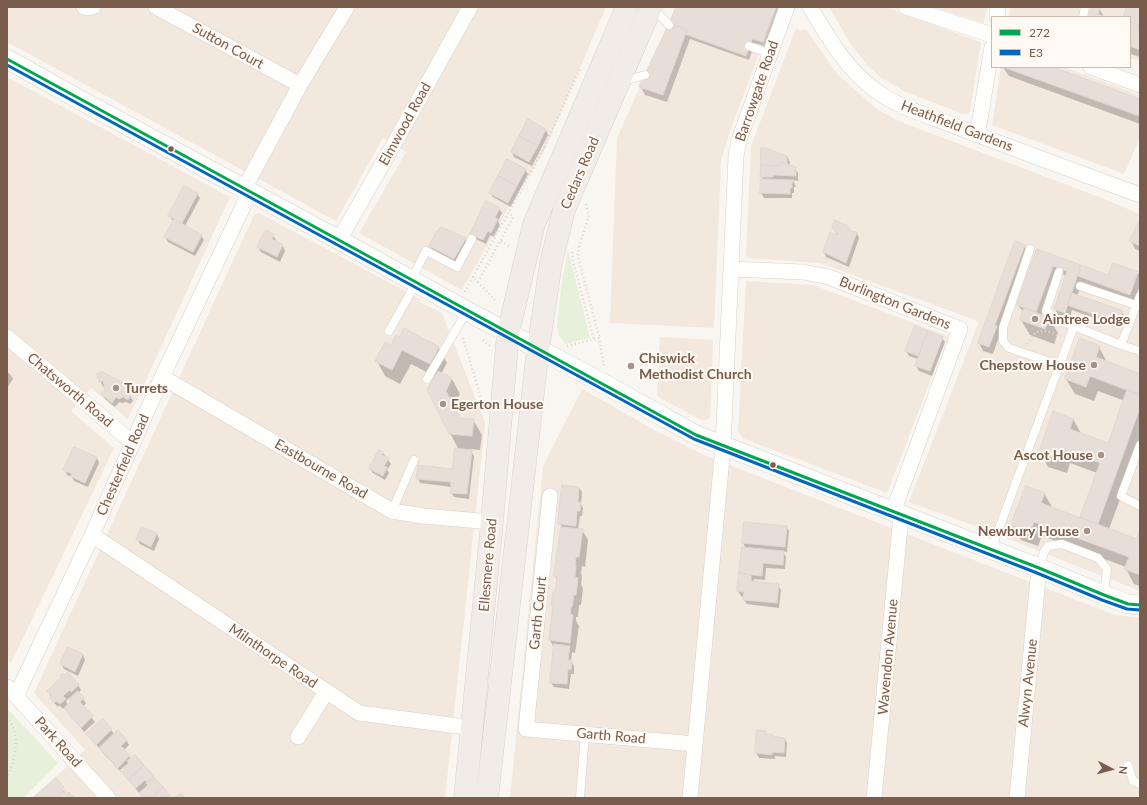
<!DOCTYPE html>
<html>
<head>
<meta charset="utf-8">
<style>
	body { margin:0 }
	#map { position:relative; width:1147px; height:805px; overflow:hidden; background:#f9f5f0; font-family:Lato,sans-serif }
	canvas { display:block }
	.frame { position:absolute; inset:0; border:8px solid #7a5c4d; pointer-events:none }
	.legend { position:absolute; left:991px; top:16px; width:140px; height:52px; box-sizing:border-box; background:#fffaf3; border:1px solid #cabbb1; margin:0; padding:5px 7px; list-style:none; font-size:12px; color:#7a5c4d }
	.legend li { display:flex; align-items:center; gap:8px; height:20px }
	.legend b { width:20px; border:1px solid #cabbb1 }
	.north { position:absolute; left:1091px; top:749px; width:40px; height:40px; -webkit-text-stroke:3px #fffaf3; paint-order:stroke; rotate:96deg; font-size:11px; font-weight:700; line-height:16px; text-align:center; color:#7a5c4d }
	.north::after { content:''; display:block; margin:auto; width:14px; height:18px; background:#7a5c4d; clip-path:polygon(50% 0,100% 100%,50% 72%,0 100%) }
</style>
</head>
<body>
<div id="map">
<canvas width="1147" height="805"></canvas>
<div class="frame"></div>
<ul class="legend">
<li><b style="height:5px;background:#00a651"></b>272</li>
<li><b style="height:5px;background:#0065bd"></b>E3</li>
</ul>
<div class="north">N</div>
</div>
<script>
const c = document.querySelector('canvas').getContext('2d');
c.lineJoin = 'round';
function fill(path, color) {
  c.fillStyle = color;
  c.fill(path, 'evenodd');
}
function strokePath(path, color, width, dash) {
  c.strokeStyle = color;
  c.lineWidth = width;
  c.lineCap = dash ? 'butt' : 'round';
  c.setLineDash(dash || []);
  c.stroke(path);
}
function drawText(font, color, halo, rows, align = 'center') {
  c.font = font + ' Lato,sans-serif';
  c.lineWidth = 4;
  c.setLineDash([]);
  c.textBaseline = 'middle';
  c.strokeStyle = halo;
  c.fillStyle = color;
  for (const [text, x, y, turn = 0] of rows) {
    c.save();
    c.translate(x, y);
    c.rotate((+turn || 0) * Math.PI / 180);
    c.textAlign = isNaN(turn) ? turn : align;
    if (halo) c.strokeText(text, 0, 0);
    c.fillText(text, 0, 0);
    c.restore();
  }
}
fill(new Path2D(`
	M7,7h599l-61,143 -36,57 -47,83 -103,-57 47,-81 -23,-14 -47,83 -329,-179z
	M829,7h56l96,35 -11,70 -3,2h-4l-57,-22 -26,-15 -13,-12 -17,-22z
	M935,7h52l-3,16z
	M1011,7h129v54l-10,-3v-41h-121z
	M796,28l5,2 5,-1 32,46 39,34 19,11 208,79 36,15v377l-154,-61 -77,-28 69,-178 -3,-4 -155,-57 -72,-5 -2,-4 5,-108z
	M689,39l66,25 -25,67 -9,30 -7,167 -104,-5 7,-185 20,-45 28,11z
	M1001,67h62l77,28v43l-16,36 -132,-49z
	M7,77l223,120 -102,222 -37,-31 -20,23 43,37 -103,215 -4,-4z
	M259,213l161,86v3l22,11 43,110 -40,375h-413l53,-48 -51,-57 220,-478z
	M746,281l67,4 135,51 -61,157 -145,-55 -4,-7z
	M660,337l53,3 -3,78 -7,3 -46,-25z
	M582,389l76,43 48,24 409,159 25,3v180h-630l33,-332z`), '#f2e8de');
fill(new Path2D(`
	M676,7h100l-21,57 -66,-24 -24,64 -28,-11z`), '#f6e8e1');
fill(new Path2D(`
	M568,250l22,88 -25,6 -6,-8 -2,-9 4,-39z
	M7,708l51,55 -34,35h-17z`), '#e7f0db');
fill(new Path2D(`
	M677,7h102l-13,40 -11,-4 -6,17 -59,-21 -23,63 -22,-7 -4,-8z
	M1094,7l5,1 5,9h-13z
	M1128,7h12v50l-10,-3v-37h-5z
	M1003,67h47l90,33v24l-131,-48z
	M528,121l18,9 2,5 -16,31 -18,-9 -2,-5z
	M787,156l3,6 -1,4 6,2 3,5v8l-5,-1 3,7h-2v6h-2v5h-28l-3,-5 3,-13 -3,-4z
	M525,170l3,4 -17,33 -18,-10 -3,-4z
	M197,194l3,4 -15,28 16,9 3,5 -9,16 -27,-14 -3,-5 9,-15 -5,-6z
	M499,208l3,5 -4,8 2,4 -6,12 -4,-2 -4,9 -12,-6 -3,-4z
	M1140,225v26l-5,-2 -4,-8z
	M833,228l24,5 2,5 -10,29 -23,-10 -2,-5 16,-15 -4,-4z
	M452,232l13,7 3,4 -11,20 -24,-12 -3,-5z
	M273,235l3,5 -1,2 8,4 2,5 -5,11 -19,-10 -3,-5z
	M1024,246l4,7 -35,101 -10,-3 -4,-8z
	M1037,251l72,25 29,-4 2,5v8l-6,17 -52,-19 -5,13 45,16 3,5 -4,11 -49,-18 -3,10 -10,-4 -4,-7 11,-33 -9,-4 -16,44 8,2 9,15 -4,11 -24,-9 -9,-15 3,-7 -6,-8z
	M915,328l27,10 3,4 -13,34 -13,-5 -3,-5 2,-7 -9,-3 -3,-5z
	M404,330l35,18 8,15 -6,11 11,5 8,15 -6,12 6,13 13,1 9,15 -2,15 -10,-1 4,7 -5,43 -15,-2 -3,-5 1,-5 -32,-4 -2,-5 35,-8 6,-20 -9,-17 -14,-56 -25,-13 -11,20 -15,-8 -8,-15 22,-23z
	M1099,347l8,15 33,13v71l-31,83 28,11 3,-7v53l-6,-2 -8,-15v-2l-84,-31 -4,10 -17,-6 -9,-15 32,-32 9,16 27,10 17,-46 -27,-10 -3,10 -19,-6 -8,-15 33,-33 9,16 27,10 16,-44 -27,-10 -4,10 -19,-7 -9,-15z
	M7,372l3,2 3,5 -6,9z
	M98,375l27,10 8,16 -3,3 -4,-2 -4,1 -3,-1 -4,5 -10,-8 -3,-5 4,-5 -1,-3 -2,1z
	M75,448l22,10 2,5 -11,24 -14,-6 -2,-4 -5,-2 -2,-5z
	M383,453l8,11 -4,6 2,3 -4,7 -12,-7 -3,-4z
	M579,488l3,4 -1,12 2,4 -1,8h-2l-2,14h4l6,10 -3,27 -3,-1 -1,8 1,2 -1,8 2,5 -2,16h-2l-1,12h-2v4l3,5 -4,27 -3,-1 -1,9 3,5v8h-3l-2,15 -15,-2 -3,-4 3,-35 -4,-8 4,-34 -2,-2 4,-10 1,-14 -2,-4 7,-49 -2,-3z
	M745,523l41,3 3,5 -2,21 -4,-1 3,6 -1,12 -19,-1 -1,12 -11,-1 -1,3 25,3 3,5 -2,18 -32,-4 -3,-4 1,-3 -4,-1 -3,-5 4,-43 4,1 -3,-6z
	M143,528l14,6 2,5 -5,12 -14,-7 -3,-5z
	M69,648l14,7 2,5 -7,16 -14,-7 -3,-5z
	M78,685l3,5 -3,3 8,10 -3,4 12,15 -11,10 -19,-25 -2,2 -4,-4 -1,2 -4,-4 -6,-12zM69,698l2,4 -3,3 -2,-4z
	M111,730l3,4 3,-3 10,10 2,4 -5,5 7,9 22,17 18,22h-28l-21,-27 -1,1 -18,-19 -15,-19z
	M765,732l2,3h5l1,2 12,2 2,4 -1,14 -11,-1v3l-16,-1 -3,-5z`), '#0003');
const building = new Path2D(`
	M676,7h100l-13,35 -11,-3 -6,17 -61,-22 2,-4 -17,-7z
	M1093,7l7,1 -2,6 7,3h-16z
	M1127,7h13v14l-2,7 2,1v21l-10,-4v-29h-6z
	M670,23l17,7 -24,65 -24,-8z
	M1003,67h50l87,32v17z
	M528,119l18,10 -8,17 -19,-10z
	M519,136l19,10 -9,16 -18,-10z
	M761,148h5l21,8v8l-5,-2 -3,4 -18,-1z
	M507,159l19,10 -9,17 -19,-10z
	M782,162l14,5v9l-23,-1v2h-13l1,-12 18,1z
	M498,176l19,10 -9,17 -19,-10z
	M761,179l33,1v2h-2v6h-2v6l-30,-1z
	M184,186l14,7 -16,30 -14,-7z
	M486,201l14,7 -5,9 3,2 -7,14 -3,-2 -5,9 -13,-6z
	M174,219l28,16 -9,17 -29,-15z
	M835,220l13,6 3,5 6,1 -11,31 -23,-11 7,-20 7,3v-2l-5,-5z
	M1139,223l1,1v22l-11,-5z
	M441,227l25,11 -12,21 -25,-13 6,-12z
	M266,230l8,5 -2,4 11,6 -6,12 -20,-10z
	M1015,241l10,4 -30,80 2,1 -8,21 -11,-4z
	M1037,249l44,16 -16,48 -11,-4 13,-38 -14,-5 -17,46 -19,-7z
	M1113,263l25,9 -8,23 -52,-19 3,-11 27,10z
	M1072,293l51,18 -5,12 -51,-18z
	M1024,308l26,10 -5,11 -25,-9z
	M915,326l13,5 -10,25 -13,-5z
	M404,328l35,19 -9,17 -28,-14 -10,20 -17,-9 10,-19 6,3 5,-10 3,2z
	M928,331l15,6 -13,34 -15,-5z
	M1080,338l20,8 -4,11 44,17v21l-50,-19 -4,11 -21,-8z
	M438,371l14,7 -6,13 14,27 14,1 -2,17 -23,-2 -22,-44z
	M103,372l22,12 2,3v5l4,3 -3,5 -5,-3 -4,2 -3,-2 -4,6 -11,-9 4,-5 -2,-8 -4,1 -2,-8z
	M1127,390l13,5v13l-42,116 -18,-7 20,-54 -38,-14 -4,10 -19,-7 14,-41 20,8 -3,10 38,14z
	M74,447l23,10 -12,26 -15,-7 2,-2 -9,-4z
	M455,448l17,2 -5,44 -17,-1 1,-11 -35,-3 2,-14 34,4z
	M379,450l4,2 -1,3 7,3 -5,8 3,1 -4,9 -14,-7z
	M562,485l17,2 -1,15h3l-1,9h-3l-1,15 -18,-2z
	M1026,486l19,7 -4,10 96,36 3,-9v45l-16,-6 5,-12 -95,-35 -4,10 -19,-7z
	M744,522l43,4 -2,21 -43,-4z
	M142,527l15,6 -6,14 -15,-8z
	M561,527l22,2 -4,28h-3l-1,8h1l-1,12 3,1 -2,17h-2l-2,12h-1l-1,7 3,1 -3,28 -21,-3 4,-35h-2l2,-13 2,1 2,-16 -3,-1z
	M742,547l42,4 -1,14 -20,-2 -1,13 -23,-3z
	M739,573l12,2v6l28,3 -2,19 -34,-3 1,-8 -7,-1z
	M554,644l16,2 -2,14h4l-1,10 -3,-1 -1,15 -17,-1z
	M68,647l15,7 -8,18 -15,-8z
	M68,672l11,13 -8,7 -1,-2 -7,6 3,3 -6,5 -4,-3 -2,2 -4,-5 2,-2 -5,-5 15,-14 -2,-1 3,-3 2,2z
	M78,691l6,7 -4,4 13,14 -12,12 -17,-20 7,-7 -2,-2z
	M103,719l9,10 -16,16 -10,-11z
	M118,730l9,10 -6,6 9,9 -12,13 -19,-20z
	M757,730l9,1v3h6v2l13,2 -1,15 -12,-1v3l-17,-2z
	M135,755l9,10 -16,15 -8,-10 9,-7 -2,-2z
	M144,765l10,11 -7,6 -2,-2 -9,8 -8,-8z
	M154,777l9,10 -11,11h-8l-5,-5 9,-8 -2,-2z
	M56,778l8,9 -2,2 2,2 -7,7h-24z
	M163,787l9,11h-20z
	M64,791l3,3 2,-2 6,6h-18z
	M181,793l4,5h-10z`);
fill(building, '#e6ded7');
strokePath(building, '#e2d8d2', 1);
const service = new Path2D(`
	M653,8l16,17
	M1083,17l2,-10
	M749,46l22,8
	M623,81l22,-6
	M1030,249l-27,79v13l6,7 50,17
	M1059,272l-13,39 13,10 15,5
	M411,280l15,-29 31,16 15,-28
	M1080,286l56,19
	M389,331l27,-48
	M1121,345l19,6
	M427,379l40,-68
	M1140,445l-19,51 19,10
	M392,511l22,-51
	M991,550l83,-224 47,19 19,-49
	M1039,568l5,-16 4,-6 14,-2 36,14 9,11 -3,26
	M1128,765l5,16 7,3
	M580,798l5,-64`);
const minor = new Path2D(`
	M84,7l4,1 5,-1
	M156,7l144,78
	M810,7c18,30 36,62 65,83 22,17 52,25 77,35 62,24 125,47 188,70
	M906,7l86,28
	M997,17l1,-10
	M1091,67l49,18
	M976,134l3,-9 13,-78
	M244,189l56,-104 47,-78
	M339,240l60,-105 71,-128
	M731,269l72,3 26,5 131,52 -67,183
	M7,337l126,106
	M162,377l230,134 31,5 69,6
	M550,496l-24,233 169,15
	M92,535l267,178 114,15
	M7,687l9,9 92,102
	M16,696l76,-161 70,-158 88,-185
	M298,737l28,-45
	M690,798l33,-351 13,-291 3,-16 48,-133
	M874,798l27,-282
	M1017,798l22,-230`);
const tertiary = new Path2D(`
	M7,59l75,42 257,139 128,71 141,75 88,49 343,133 65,27 24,9 12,1`);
const trunk = new Path2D(`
	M465,798l27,-276 16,-189 26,-109 93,-217
	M487,798l51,-449 13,-86 13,-53 87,-203`);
strokePath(service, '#d7d1cb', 9);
strokePath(minor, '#d7d1cb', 16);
strokePath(tertiary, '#d7d1cb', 20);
strokePath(trunk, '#dad1cc', 23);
strokePath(new Path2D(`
	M586,204l3,11 -10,32 -1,10 21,79
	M501,241l10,6
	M572,252l1,9 21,79
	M478,282l35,-65 -4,-5
	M465,292l8,-15
	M495,300l-22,-23 70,-127 37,-81
	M463,338l21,70
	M483,340l7,6
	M1027,344l9,-12 9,-1 16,5
	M567,346l32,-8 5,28
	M7,717c14,18 9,41 0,60`), '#dcd5d0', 2.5, [1, 3]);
strokePath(service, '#fefefd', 8);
strokePath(minor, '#fefefd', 15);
strokePath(tertiary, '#fefefd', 19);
strokePath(trunk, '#f2ece8', 22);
strokePath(new Path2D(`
	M7,59l689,376 343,133 65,27 24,9 12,1`), '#00a651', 3);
strokePath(new Path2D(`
	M7,65l687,374 343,134 65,27 25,9 13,1`), '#0065bd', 3);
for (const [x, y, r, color] of [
	[171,149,3.5,"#7a5c4d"],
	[1035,319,4,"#a69286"],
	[1094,365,4,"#a69286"],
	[631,366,4,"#a69286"],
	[116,388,4,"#a69286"],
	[443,404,4,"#a69286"],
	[1101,455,4,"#a69286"],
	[773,465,3.5,"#7a5c4d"],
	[1087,531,4,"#a69286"]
]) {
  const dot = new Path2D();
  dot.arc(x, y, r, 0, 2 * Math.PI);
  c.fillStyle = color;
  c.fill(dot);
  strokePath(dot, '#fffaf3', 1.5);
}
drawText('14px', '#7a5c4d', '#fffaf3', [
	["Sutton Court",228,46,29],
	["Barrowgate Road",757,91,-71],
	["Elmwood Road",405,124,-61],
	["Heathfield Gardens",957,126,21],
	["Cedars Road",580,173,-67],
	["Burlington Gardens",895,303,22],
	["Chatsworth Road",70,390,40],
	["Chesterfield Road",123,465,-66],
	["Eastbourne Road",321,469,30],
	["Ellesmere Road",488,565,-85],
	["Garth Court",538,613,-84],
	["Milnthorpe Road",273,656,34],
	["Wavendon Avenue",888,657,-85],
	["Alwyn Avenue",1028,683,-84],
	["Garth Road",611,736,5],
	["Park Road",58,742,48]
]);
drawText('bold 14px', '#7a5c4d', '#fffaf3', [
	["Aintree Lodge",1043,319],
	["Chiswick",639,358],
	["Methodist Church",639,374],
	["Chepstow House",1086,365,"right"],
	["Turrets",124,388],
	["Egerton House",451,404],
	["Ascot House",1093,455,"right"],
	["Newbury House",1079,531,"right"]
], 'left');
</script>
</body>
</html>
